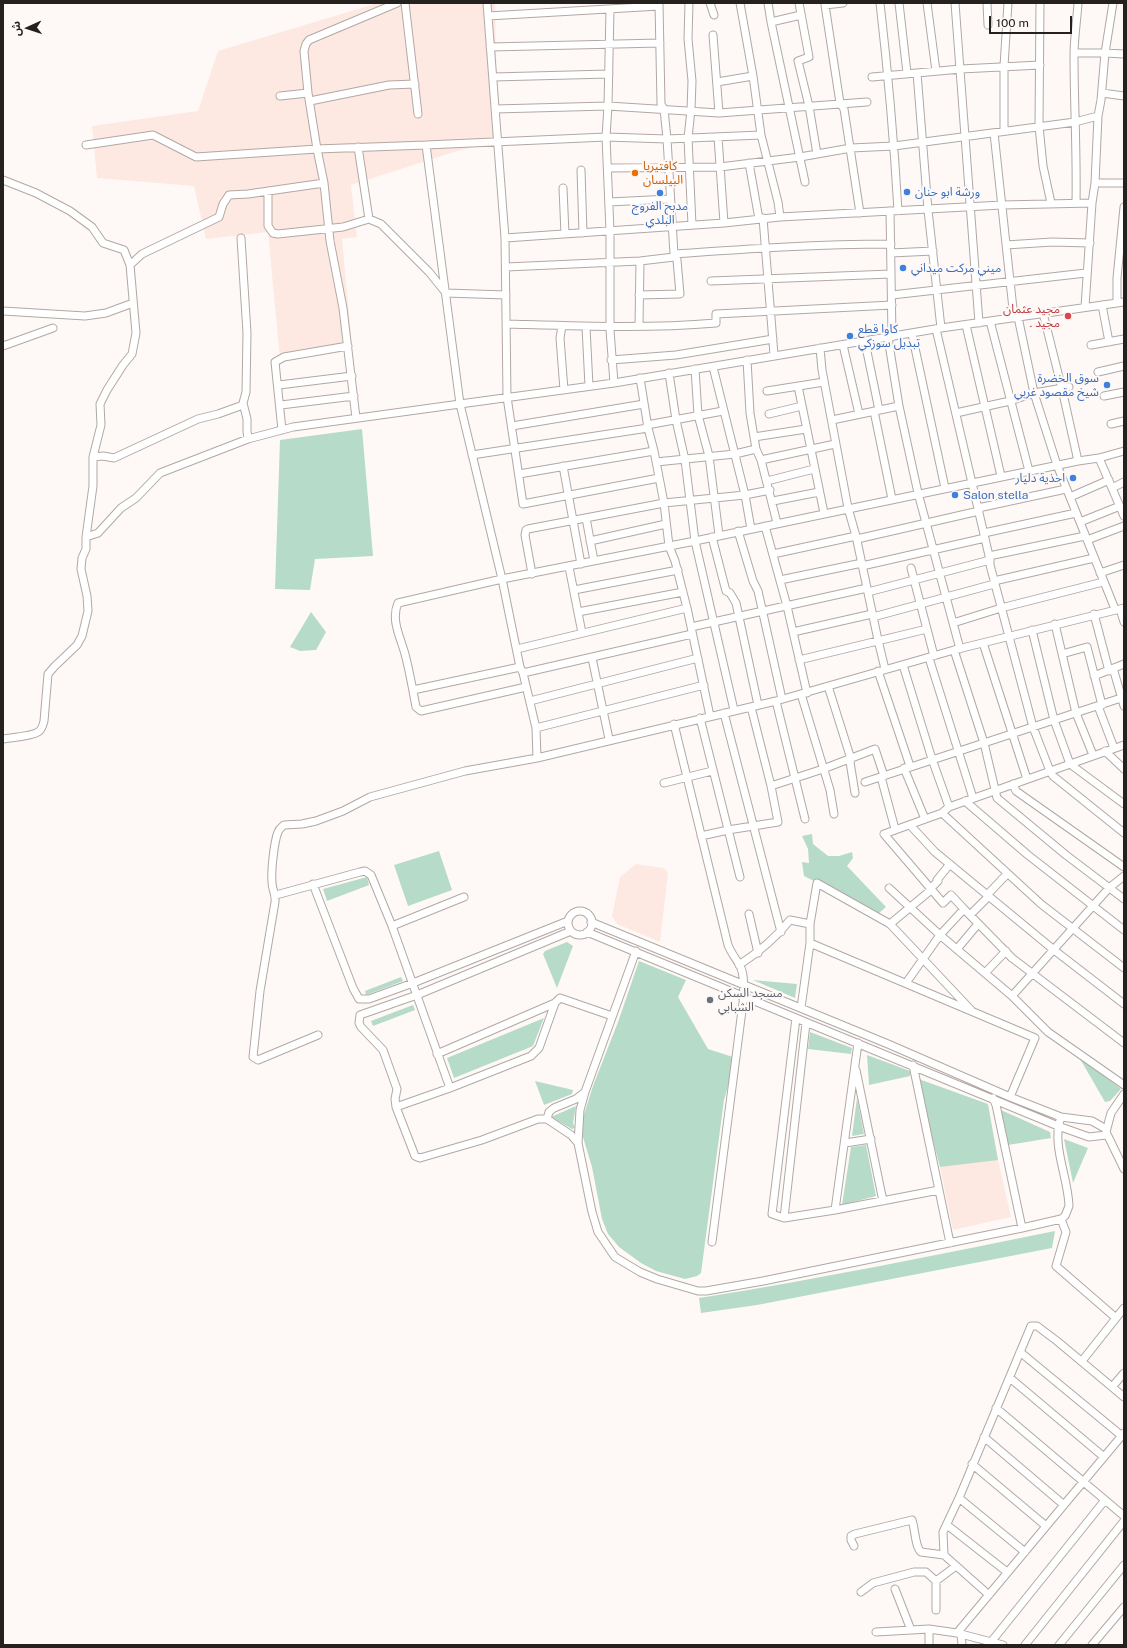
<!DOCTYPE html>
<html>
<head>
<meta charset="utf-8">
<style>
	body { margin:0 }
	#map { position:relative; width:1127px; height:1648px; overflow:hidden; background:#fef9f7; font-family:"Public Sans","Noto Sans Arabic",sans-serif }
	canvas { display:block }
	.frame { position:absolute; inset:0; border:4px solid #25211f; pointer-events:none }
	.north { position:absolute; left:8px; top:8px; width:40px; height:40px; -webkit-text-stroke:3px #fef9f7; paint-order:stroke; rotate:267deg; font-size:11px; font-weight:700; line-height:16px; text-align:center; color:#25211f }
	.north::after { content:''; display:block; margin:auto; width:14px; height:18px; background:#25211f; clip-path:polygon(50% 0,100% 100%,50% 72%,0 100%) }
	.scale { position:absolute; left:989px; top:16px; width:83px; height:18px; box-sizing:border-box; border:2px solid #25211f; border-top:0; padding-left:5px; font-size:12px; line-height:14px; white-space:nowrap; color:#25211f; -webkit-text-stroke:3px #fef9f7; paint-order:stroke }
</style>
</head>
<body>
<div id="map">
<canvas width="1127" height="1648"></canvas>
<div class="frame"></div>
<div class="north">ش</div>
<div class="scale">100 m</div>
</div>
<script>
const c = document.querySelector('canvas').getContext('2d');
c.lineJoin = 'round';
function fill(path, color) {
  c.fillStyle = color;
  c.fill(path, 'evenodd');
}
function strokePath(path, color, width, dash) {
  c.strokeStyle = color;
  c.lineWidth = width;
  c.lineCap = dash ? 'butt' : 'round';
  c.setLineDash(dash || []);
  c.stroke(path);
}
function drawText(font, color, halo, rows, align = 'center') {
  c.font = font + ' "Public Sans","Noto Sans Arabic",sans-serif';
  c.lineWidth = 4;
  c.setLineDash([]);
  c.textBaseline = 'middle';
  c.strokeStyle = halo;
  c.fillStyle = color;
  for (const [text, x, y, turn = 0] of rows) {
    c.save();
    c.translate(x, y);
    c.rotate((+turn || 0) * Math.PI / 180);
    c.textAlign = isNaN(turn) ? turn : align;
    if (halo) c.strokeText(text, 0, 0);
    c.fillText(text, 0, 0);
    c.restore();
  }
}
fill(new Path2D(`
	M378,3h117l3,138 -44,11 -103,33 6,52 -15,2 10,108 -72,12 -12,-127 -62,7 -12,-53 -97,-8 -5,-52 106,-15 20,-60z
	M636,864l28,4 4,5 -8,69 -43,-18 -5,-8 8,-39z
	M997,1155l14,62 -58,13 -13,-63z`), '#fde9e1');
fill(new Path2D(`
	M362,429l11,127 -58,3 -5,31 -35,-1 5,-149z
	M311,612l15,20 -10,18 -16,1 -10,-4z
	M812,834l1,10 15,12h11l13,-4 1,6 -6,8 39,41 -7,6 -75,-37 -2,-14 7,1 -1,-14 -6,-13z
	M439,851l13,39 -44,16 -14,-41z
	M367,877l2,8 -42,16 -4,-12z
	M567,942l6,4 -16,42 -14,-34 2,-3z
	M639,961l47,19 -8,17 30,52 28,9 -12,42 -23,173 -4,3 -12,3 -29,-8 -15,-8 -22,-16 -11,-13 -6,-15 -10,-52 -10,-33 -1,-10 12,-38 25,-64z
	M401,977l2,4 -37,14 -1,-4z
	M753,980l44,4 -2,14z
	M413,1005l2,5 -42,16 -2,-5z
	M544,1018l-11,28 -79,32 -7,-20z
	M810,1032l42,16 -1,6 -43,-5z
	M867,1055l43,16v5l-41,9z
	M1079,1057l42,32 -11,12 -5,1z
	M916,1078l72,26 10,56 -58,7z
	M535,1081l38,9 -1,4 -28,11z
	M857,1098l7,36 -12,2z
	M576,1106l-3,17 2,5 -3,1 -21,-12z
	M1001,1110l49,22 1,6 -43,7z
	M1064,1139l24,9 -15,35z
	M866,1145l10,51 -34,9 9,-58z
	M1055,1231l-3,17 -295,57 -56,8 -2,-15c120,-19 237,-43 356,-67z`), '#b6dbc8');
const minor = new Path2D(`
	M405,3l13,111
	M487,3l18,235 2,159 16,107 136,-26
	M689,3l-1,36 4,42 -1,29 -3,28 4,87
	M710,3l4,12
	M740,3l13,73 8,59 17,67 2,15
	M768,3l3,19 34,160
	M799,3l10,54 -11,4 11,45 8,48
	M843,3l-18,2 15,98 4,6 16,104
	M880,3c8,69 14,138 18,208
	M899,3l8,70
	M927,3l9,68
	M955,3l24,320
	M987,3l1,22
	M1040,3l-1,123 4,40 8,37
	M610,9l-2,97 -2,31 4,94v99l4,53
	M488,16l171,-10
	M771,22l30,-7
	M713,35l6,78
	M490,47l170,-4
	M1074,53h31l19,1
	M917,73l11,137 13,118
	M493,77l116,-3
	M872,77l89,-8 79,-4
	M717,82l36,-6
	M1102,93l22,3
	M280,96l28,-3
	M310,101l79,-16 26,-1
	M495,109l113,-3 111,7 148,-11
	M1004,131v-65l4,-63
	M994,133l20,185
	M718,137l6,86
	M86,145l67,-10 43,22 121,-8 109,-4 34,259 154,-21 327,-55 183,-26
	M426,145l180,-8 61,2 94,-4
	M749,163l10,56
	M609,168l111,-1 80,-10 51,-9 43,-2 181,-24 23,-6 3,-16 4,-47 8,-50
	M581,170l2,63
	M3,180l33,13 34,18 22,16 11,16 21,7 6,15 6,68 -4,21 -9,11 -16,25 -7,14 1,21 -8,32v29l-7,51v12l-4,9 -1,11 6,27 1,15 -6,25 -5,9 -23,22 -6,7 -4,47c-1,4 -2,9 -6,11 -8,5 -26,5 -35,7
	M1095,183h29
	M563,188l2,46
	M268,191v35l5,7 5,1 65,-7 26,-8 -11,-72
	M609,202l61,-3
	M1076,203c1,-50 -2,-99 -2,-148 0,-17 3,-35 4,-52
	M890,211l2,126
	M763,218l11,137
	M369,219l12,5 48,48 17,21 60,2
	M241,238l6,95 -1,59 -3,11 4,16v12l1,8
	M505,238l219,-15 56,-6 222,-12 90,-2
	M1006,245l46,-3 38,1
	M891,253l42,-2
	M674,254c72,-5 144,-10 217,-10
	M130,265l12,-11 77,-37 4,-13 6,-9 19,-1 76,-11
	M506,267l134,-6 34,-4
	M711,281l180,-7
	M639,295l41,-1 -3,-34 -3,-6 -7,-115 -3,-30 -3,-5 -2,-101
	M892,295l194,-22
	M1117,303v-25l7,-71
	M1102,305l7,37
	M1085,307l7,-104 3,-20 3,-67
	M3,311l82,5 21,-3 27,-10
	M1043,313l19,76 16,72
	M1018,317l16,76 23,72 58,144
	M990,321l39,150
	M507,324c69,2 139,5 209,-1v-9l176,-9
	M966,325l35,151
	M562,326l-2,12 4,52
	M639,326l1,-65
	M586,327l3,59
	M936,329l54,231v5l43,162 17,44 3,5 71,57
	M912,334l33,154
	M888,338l11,68 19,87 42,156
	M865,342l14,68
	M843,345l16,69
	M1091,345l33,-6
	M3,346l50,-18
	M820,348l2,22 26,138 8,28 22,104 7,29
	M611,360l65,-5 97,-16
	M747,360l3,53 6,36 5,11 16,63
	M713,367l32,128 6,34
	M695,369l3,46 11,41 10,79
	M1098,372l26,-6
	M669,373l7,47 9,40 10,81 39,169
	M640,378l8,50 6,23 10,52 5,43 6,15 12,47 23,108
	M279,385l73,-9
	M798,386l26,127
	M767,391l57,-9
	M1104,396l20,-4
	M281,405l73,-9
	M874,411l18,88
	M956,413l54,-12 24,-8 35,-6
	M769,414l33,-8
	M356,418l-13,-110 -13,-67 -6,-58 -7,-34 -9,-56 -4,-42 2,-7 3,-4 88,-37
	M832,420l67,-14
	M1111,424l13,-3
	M647,425l76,-14
	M512,426l132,-22
	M282,430l-7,-68 9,-5 64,-11
	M754,437l52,-8
	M472,455l176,-27
	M93,457l10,-1 11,2 84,-39 20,-5 25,-9
	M1099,458l25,58
	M761,460l74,-16
	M656,462l79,-8 21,-5
	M563,466l18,98
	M519,474l135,-23
	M767,481l47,-12
	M1112,488l12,-6
	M1070,497l39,-17
	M773,501l46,-9
	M978,508l88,-19
	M586,518l8,43
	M1080,522l40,-16
	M765,526l22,80 20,87
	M738,531l15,50 5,10 24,108
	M984,533l92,-20
	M86,537l12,-4 23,-25 15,-10 24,-25 88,-34 45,-12 167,-23 42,175 18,88 3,6 13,55 1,30
	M712,537l14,54 4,2 6,10 22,102
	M857,539l122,-28
	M1087,540l37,-14
	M590,541l76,-17
	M773,554l83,-18
	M989,556l96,-20
	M862,566l123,-28
	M569,567l13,66
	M911,568l23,88
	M1100,573l24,-8
	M532,574l-7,-39 1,-5 2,-1 136,-26 81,-8 25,-5
	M780,580l82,-17
	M994,581l100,-23
	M574,590l104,-20
	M868,592l122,-32
	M1120,609l4,13
	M578,612l105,-20
	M1094,614l15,57
	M873,617l121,-33
	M953,623l48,-15 102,-26
	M1055,624l21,89 17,42
	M691,627l176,-39
	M1032,630l22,90 16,44 54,40
	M793,632l79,-18
	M983,643l44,136
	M517,649l170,-41
	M954,650l30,93 13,55 69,57 58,44
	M1062,654l25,-7 15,58
	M592,658l17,81
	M929,658l44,140
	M799,660l128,-31
	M903,665l29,94 17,48
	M1113,668l11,38
	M878,671l32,95
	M523,673l169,-39
	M1094,676l30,-12
	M828,686l23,73 -1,3 5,31
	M526,687l-105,24 -5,-4c-3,-16 -6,-33 -10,-49 -4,-18 -16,-37 -8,-55l104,-24 193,-38 383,-80 21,-3 25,-7
	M413,690l107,-23
	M801,694l29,96 4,24
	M530,701l168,-43
	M776,701l29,118
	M1098,706l16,42
	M724,713l57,219
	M700,718l40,159
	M674,724l54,221c3,8 7,12 11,19 6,9 4,21 5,31l-32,247
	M536,728l168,-43
	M1105,751l19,18
	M904,768l21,51
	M881,777l14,52
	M865,782l256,-84
	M664,783l48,-12
	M1013,784l3,7 108,76
	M771,786l52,-17 52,-20 9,27
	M965,801l63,54 96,75
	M942,813l99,91 83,64
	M910,825l25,27 119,98 70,54
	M701,836l27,-6 50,-8 -7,-36 -20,-79
	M313,884l40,104 6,11h10l44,-16 155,-62
	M889,888l51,47 72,61 36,36 76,53
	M930,889l8,-8 -1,-1 13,-16
	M276,895l84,-23 5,-1 6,4 21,51 58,162
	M987,895l20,-21
	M964,909l-13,-14 -8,8 -59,-69 58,-21 7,-6 175,-62
	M568 923a12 12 0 1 1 24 0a12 12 0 1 1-24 0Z
	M749,914l9,39
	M970,915l19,-19
	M591,922l297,122 122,53 51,20 31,4 14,8
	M890,924l81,86
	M392,926l72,-29
	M571,931l-154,64 -57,20 -1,8 2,4 22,23 14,39 -2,10 1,8 19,49 5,2 62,-18 56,-21h9l2,-7 5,-4 22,-9 9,-7 51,-141
	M587,932l471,194 31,11 17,-2
	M810,943l225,95 -25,59
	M957,949l21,-25
	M739,965c20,-13 36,-26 51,-45l20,4 7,-41 73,41 41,-34
	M985,973l21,-22
	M906,983l34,-48 24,-26 48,49 112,85
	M1012,996l97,-108 15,-12
	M801,1008l9,-65v-19
	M796,1018l-24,196 12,4 51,-8 104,-20
	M318,1035l-60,25 -5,-3 7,-66 15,-89c1,-8 -3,-12 -3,-20 -1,-11 2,-40 6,-50 1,-3 4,-5 6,-7l18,-1 14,-3 27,-10 27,-14 95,-26 72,-13 239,-57 178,-51 170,-42
	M437,1054l118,-51
	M913,1065l37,178
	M856,1070l27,131
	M585,1092l-5,18 -2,33 14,69 6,20 17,25 25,15 17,7 41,12h8l57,-10 259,-53 39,-9 4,-3 4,-10c-1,-30 -18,-61 -8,-89
	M1124,1094l-13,19 -5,19 18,37
	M993,1098l3,7 26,123
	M396,1107l54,-19 81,-32 8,-8 16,-45 5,-5 52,18
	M547,1119l24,16 7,8
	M845,1143l26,-4
	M835,1210l23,-167
	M784,1218l22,-195
	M1061,1219l5,13 -10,34 60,52
	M1020,1352l102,84
	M1082,1361l42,-53
	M1010,1378l94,79
	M1112,1387l12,-14
	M996,1408l128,108
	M984,1437l80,68
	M972,1464l74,62
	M959,1498l66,54
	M947,1525l60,47
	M854,1546l-3,-6v-4l4,-2 57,-14c3,8 3,27 9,32l23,3
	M895,1589l16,41
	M861,1592l12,-9 41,-11h12l10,9
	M989,1595l-45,-40 -1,-23 16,-34 72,-172h6l20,15 67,56
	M936,1610v-29l20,-15
	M876,1632l53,-3 28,4 46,12
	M957,1633l167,-200
	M961,1634l1,11
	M929,1645v-16
	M992,1645l-1,-3 114,-142
	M1025,1645l99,-124
	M1059,1645l65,-80
	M1092,1645l32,-38`);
strokePath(minor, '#b2a8a3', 9);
strokePath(minor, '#fff', 7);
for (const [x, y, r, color] of [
	[635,173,4,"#e8710a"],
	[907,192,4,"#3f7fe0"],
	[660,193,4,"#3f7fe0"],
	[903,268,4,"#3f7fe0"],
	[1068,316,4,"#e0444e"],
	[850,336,4,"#3f7fe0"],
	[1107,385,4,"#3f7fe0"],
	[1073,478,4,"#3f7fe0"],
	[955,495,4,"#3f7fe0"],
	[710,1000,4,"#6b7280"]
]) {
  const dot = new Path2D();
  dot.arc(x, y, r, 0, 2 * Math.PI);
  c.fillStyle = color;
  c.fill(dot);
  strokePath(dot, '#fef9f7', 1.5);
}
drawText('12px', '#c56008', '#fef9f7', [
	["كافتيريا",643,166],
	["البيلسان",643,180]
], 'left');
drawText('12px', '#366cbe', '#fef9f7', [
	["ورشة ابو حنان",915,192],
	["مدبح الفروج",660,206,"center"],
	["البلدي",660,220,"center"],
	["ميني مركت ميداني",911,268],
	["كاوا قطع",858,329],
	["تبديل سوزكي",858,343],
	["سوق الخضرة",1099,378,"right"],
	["شيخ مقصود غربي",1099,392,"right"],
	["احذية دليار",1065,478,"right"],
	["Salon stella",963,495]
], 'left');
drawText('12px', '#be3a42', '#fef9f7', [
	["مجيد عثمان",1060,309],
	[". مجيد",1060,323]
], 'right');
drawText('12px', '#5b616d', '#fef9f7', [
	["مسجد السكن",718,993],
	["الشبابي",718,1007]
], 'left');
</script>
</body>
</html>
